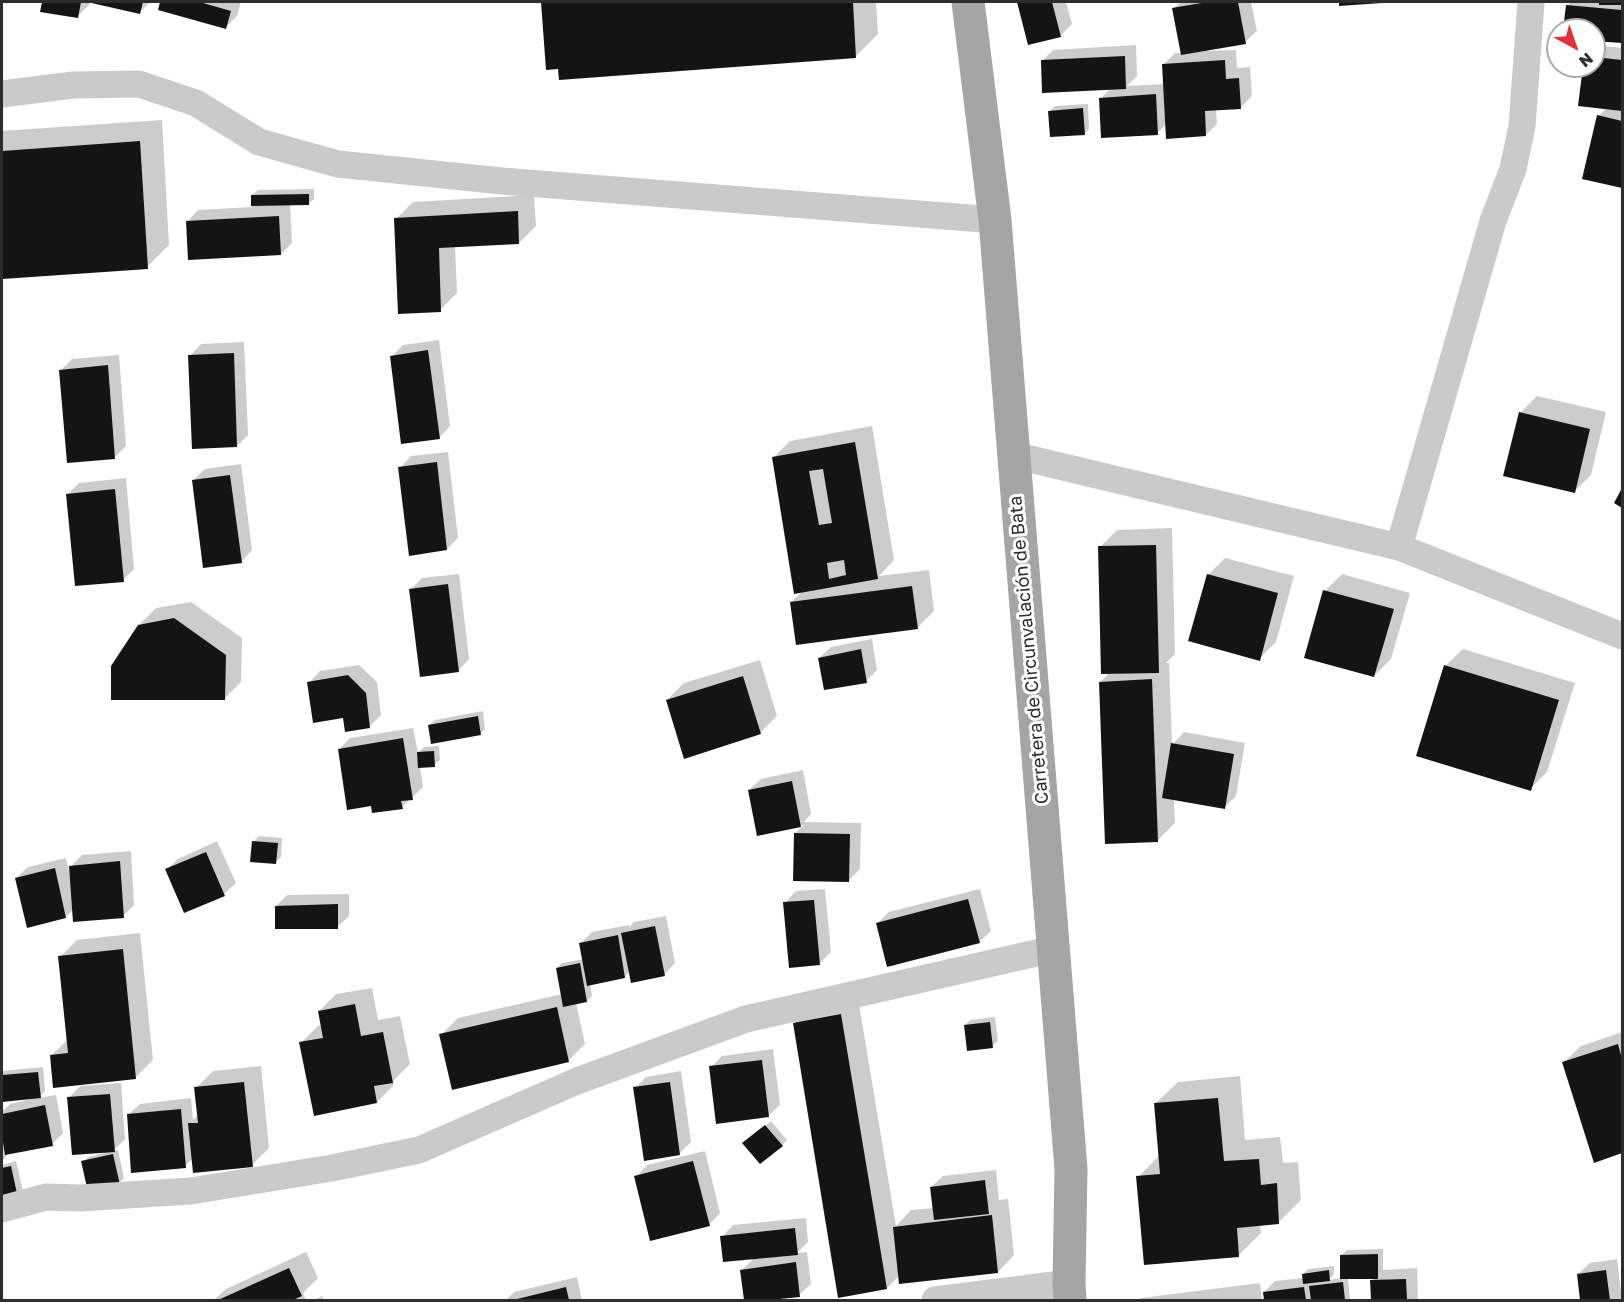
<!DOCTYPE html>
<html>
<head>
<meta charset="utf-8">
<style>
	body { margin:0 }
	#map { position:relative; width:1624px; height:1302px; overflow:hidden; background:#fff; font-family:"Golos Text",sans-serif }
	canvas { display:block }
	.frame { position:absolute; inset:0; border:3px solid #2d2d2d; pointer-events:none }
	.north { position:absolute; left:1546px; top:18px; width:60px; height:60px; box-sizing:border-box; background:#fff; border:2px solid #ababab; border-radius:50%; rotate:140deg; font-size:16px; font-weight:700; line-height:24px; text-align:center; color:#2d2d2d }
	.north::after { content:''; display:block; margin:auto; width:21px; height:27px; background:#e23139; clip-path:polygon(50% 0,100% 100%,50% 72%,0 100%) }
</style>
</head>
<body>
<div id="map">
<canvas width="1624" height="1302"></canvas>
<div class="frame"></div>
<div class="north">N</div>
</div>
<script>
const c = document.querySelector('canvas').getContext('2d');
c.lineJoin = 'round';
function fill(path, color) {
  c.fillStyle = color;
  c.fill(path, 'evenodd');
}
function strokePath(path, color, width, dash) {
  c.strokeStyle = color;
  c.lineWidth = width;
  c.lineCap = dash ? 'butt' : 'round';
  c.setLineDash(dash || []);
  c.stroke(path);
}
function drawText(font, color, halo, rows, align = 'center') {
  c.font = font + ' "Golos Text",sans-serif';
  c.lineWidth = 6;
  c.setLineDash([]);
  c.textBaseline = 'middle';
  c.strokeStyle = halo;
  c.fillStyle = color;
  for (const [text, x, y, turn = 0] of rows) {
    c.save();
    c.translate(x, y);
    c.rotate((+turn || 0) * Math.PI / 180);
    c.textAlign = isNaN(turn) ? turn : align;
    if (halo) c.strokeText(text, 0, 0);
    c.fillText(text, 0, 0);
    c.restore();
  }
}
fill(new Path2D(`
	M44,2h106l-10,10 -50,-10 -1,3 -11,11 -36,-6z
	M162,2h79l-4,14 -12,12 -65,-19z
	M543,2h333l2,32 -22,22 -309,12z
	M1018,2h48l6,22 -12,12 -31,7z
	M1181,2h70l6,29 -12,11 -38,7v2l29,-1 1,18 13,-1 2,29 -11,11 -25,2 1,15 -11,11 -39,-11 -10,9 -56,-35 10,-10 -69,-27 11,-11 83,-5 1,31 -10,10 38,-2 -1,-20 11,-11h7l-8,-45z
	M1341,2h45l-45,2z
	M1571,2h51v39l-28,-2v-9h-29l2,-24z
	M1596,45l26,3v138l-38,-8 14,-62 9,-8 -23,-42h10v-18z
	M1088,104l1,25 -5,5 -34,-23 5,-5z
	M162,120l7,125 -22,22 -145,10v-146z
	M314,189v10l-6,5h-18l2,39 -11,11 -94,-32 11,-12 54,-3v-12l6,-5z
	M534,195l2,31 -17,17 -64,3 2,47 -17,17 -44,-91 17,-17z
	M439,340l11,86 -11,12 -47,-82 11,-11z
	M244,342l4,93 -11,11 -47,-90 11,-12z
	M119,355l7,91 -11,11 -54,-87 11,-11z
	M1537,396l69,16 -15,63 -17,17 -54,-79z
	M872,426l22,134 -15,16 50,-6 5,41 -17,17 -126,-26 12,-11 -30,-133 17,-17z
	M448,452l10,86 -11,11 -47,-81 11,-12z
	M241,464l11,86 -11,12 -48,-82 12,-11z
	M126,478l8,91 -11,11 -55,-86 11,-11z
	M1172,528l3,126 -9,9h3l3,82 12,-13 61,11 -9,53 -11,11 -51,-8 1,24 -17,17 -58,-158 10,-10 -10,-125 17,-17z
	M1225,558l69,18 -18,66 -17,17 -51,-84z
	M459,574l10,85 -11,12 -47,-82 11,-11z
	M1342,574l68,19 -19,66 -17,17 -49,-85z
	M191,602l51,36 -1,44 -17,17 -85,-74 17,-17z
	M872,639l5,31 -11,11 -47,-23 12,-11z
	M1463,649l112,34 -28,89 -17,17 -112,-34 28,-90z
	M760,660l17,56 -17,17 -93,-33 17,-17z
	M359,665l18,17 4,33 -11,11 -26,-9 -35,-34 11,-12z
	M483,711l2,18 -5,5 -51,-9 6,-5z
	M413,728l5,25 6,-6 15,-1 1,14 -6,5 -14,2 3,20 -21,20 -30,-3 -33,-55 11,-11z
	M803,770l8,44 -7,8 57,1 -1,46 -11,11 -54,-47 9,-8 -46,9 -9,-44 12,-11z
	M259,836l23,2 -1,19 -5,5 -23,-20z
	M217,841l19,42 -12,11 -39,17 -19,-41 12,-11z
	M131,851l3,54 -11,11 -49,-7 -8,8 -50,-39 12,-11 38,-9 4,17 1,-1v-8l11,-11z
	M825,889l6,63 -12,12 -34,-61 11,-12z
	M980,889l11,42 -12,11 -101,-19 11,-11z
	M349,894v22l-12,11 -61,-21 11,-11z
	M666,916l9,47 -11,12 -34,-4 -5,6 -35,7 2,12 -5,5 -11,2 9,41 -17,17 -127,-26 17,-17 104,-24 -5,-26 5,-5 22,-4 -3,-16 11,-11 37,-7v2l5,-5z
	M140,933l13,127 -17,17 -84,-22 16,-16 -8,-82 17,-17z
	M372,988l6,32 22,-4 10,48 -17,17 1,4 -17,17 -76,-59 17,-17 4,-1 -3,-14 17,-17z
	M858,998l38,228 15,-16 23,-2 -3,-21 12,-11 53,-6 3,30 9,-1 6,56 -16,17 -98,3 -13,13 -93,-264 17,-17z
	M995,1017l3,24 -6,5 -27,-21 5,-5z
	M1622,1032v120l-27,9 -31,-99 17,-16z
	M773,1049l7,56 -12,11 -57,-49 11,-11z
	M261,1066l8,82 -17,17 -59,-7 -8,8 -57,-51 12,-11 51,-6 2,22 5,-5 -2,-27 17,-17z
	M43,1067l2,24 -7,7 18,-3 7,38 -11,11 -43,9 -7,8v-51l3,-1 5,-5 22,-5v-2l-30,3v-29z
	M681,1071l10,71 -11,11 -45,-65 11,-11z
	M1240,1076l5,64 35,-3 3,26 15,-1 3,38 -22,22 -19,2 1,9 -22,22 -101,-78 22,-22 -5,-51 23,-22z
	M121,1083l4,56 -12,12 5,-1 6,28 -5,5 -36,-21 5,-5 16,-4 -1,-2 -34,-53 11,-12z
	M771,1121l16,19 -5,5 -32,-7z
	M705,1151l15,62 -11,12 -73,-48 11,-12z
	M16,1161l7,30 -21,9v-35z
	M806,1218l2,24 -11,11 10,-1 4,32 -12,11 -40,5h-14l-3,-30 12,-12 -32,-21 11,-12z
	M1383,1249v21l34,-2 1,32h-46l-1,-19 4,-3h-27l2,22h-85l-1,-8 11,-11 29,-3 -1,-4 5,-5 26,-3v8l-5,6 12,-2v-23l6,-5z
	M306,1252l12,26 -15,15 3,7h-92l12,-11z
	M1617,1259l5,41h-40l-4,-26 12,-11z
	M577,1277l5,23h-83l6,-1 1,1 8,-8z
	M1260,1283l2,17h-124l3,-2z
	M322,1296l2,4h-11z`), '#0003');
fill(new Path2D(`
	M42,2h39l-3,16 -38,-6z
	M87,2h56l-3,12z
	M160,2h43v1l28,8 -5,18 -68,-19z
	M541,2h312l3,56 -297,22 -1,-11 -12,1z
	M1017,2h35l9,35 -33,8z
	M1207,2h31l8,42 -65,11 -9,-47z
	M1339,2h43v1l-43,3z
	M1599,2h23v3h-23z
	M1566,5l56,5v33l-28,-2v-11h-31z
	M1125,56l1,33 -84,4 -1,-33z
	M1594,57l28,3v51l-44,-5 5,-40h11z
	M1225,60l1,19 13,-1 2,31 -36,2 1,25 -40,3 -4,-75z
	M1156,94l2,41 -57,3 -2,-40z
	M1083,108l2,27 -35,2 -2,-26z
	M1597,115l25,6v67l-40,-9z
	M140,141l8,128 -146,10v-128z
	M309,194v11l-58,1v-11z
	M518,211l1,33 -80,4 2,64 -43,2 -4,-96z
	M279,216l2,39 -93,5 -2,-39z
	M428,350l12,89 -39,5 -11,-88z
	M234,353l3,94 -45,2 -4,-94z
	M108,365l7,94 -48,4 -8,-93z
	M1519,412l71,17 -15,64 -72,-17z
	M855,442l23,137 -84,15 -22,-137zM823,469l9,54 -13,2 -10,-54zM844,560l2,15 -17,4 -2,-16z
	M437,462l10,88 -38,6 -11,-89z
	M230,475l12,88 -39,5 -11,-88z
	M1622,488v20l-8,-5z
	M115,489l9,93 -49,4 -9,-92z
	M1156,545l3,128 -58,1 -3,-128z
	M1207,574l71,19 -18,68 -72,-20z
	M448,584l11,88 -39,5 -11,-88z
	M912,586l6,43 -122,16 -6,-43z
	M1323,590l71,19 -20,68 -70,-19z
	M174,618l52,37 -1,45h-114v-34l27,-41z
	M861,649l6,34 -43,7 -6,-32z
	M1444,665l115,35 -28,91 -115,-35z
	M348,675l18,18 4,35 -25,4 -2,-14 -30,5 -6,-41z
	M743,676l18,58 -77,25 -18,-59z
	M1152,679l6,163 -53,2 -6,-162z
	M478,716l3,19 -50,9 -3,-19z
	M403,738l10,62 -12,1 2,8 -31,4 -1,-7 -24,4 -9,-61z
	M1171,743l63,11 -9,55 -63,-11z
	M434,751l1,16 -17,1 -1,-16z
	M792,781l9,46 -44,9 -9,-46z
	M794,833l56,1 -1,48 -56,-1z
	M252,841l26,2 -2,21 -26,-2z
	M206,852l19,44 -41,17 -19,-44z
	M120,861l4,57 -51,4 -4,-56z
	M55,868l11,50 -39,10 -12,-50z
	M968,899l12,44 -93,24 -11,-44z
	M814,900l6,65 -31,3 -6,-66z
	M338,904v25h-63v-23z
	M655,926l10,50 -34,7 -10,-50z
	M618,935l7,43 -38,8 -8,-43z
	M123,949l13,130 -83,9 -3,-33 18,-2 -10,-97z
	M580,963l7,39 -24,5 -7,-39z
	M355,1004l6,32 22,-4 10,51 -19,3 3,17 -63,13 -15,-74 24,-4 -5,-27z
	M557,1007l12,55 -117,28 -13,-56z
	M841,1014l46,275 -49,9 -45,-275z
	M990,1022l3,26 -26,3 -3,-26z
	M1618,1044l4,15v94l-28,10 -32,-101z
	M762,1060l7,57 -53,7 -7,-58z
	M38,1072l3,26 -39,4v-27z
	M244,1082l9,85 -60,6 -5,-50h10l-4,-36z
	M670,1082l10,73 -36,6 -11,-74z
	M110,1094l5,58 -43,3 -5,-58z
	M1218,1098l6,63 35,-2 2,26 16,-2 2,41 -42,4 2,29 -95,8 -8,-89 24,-2 -6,-71z
	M45,1105l8,41 -48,9 -3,-19v-22z
	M181,1109l5,59 -55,5 -4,-59z
	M765,1125l18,21 -23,18 -18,-21z
	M113,1154l7,31 -32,7 -7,-31z
	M693,1161l17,65 -60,15 -16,-65z
	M11,1166l7,32 -16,4v-34z
	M985,1180l4,34 -55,6 -4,-33z
	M992,1215l6,58 -99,11 -6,-57z
	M795,1228l3,27 -75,7 -3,-26z
	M1378,1254v25h-38v-24z
	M796,1262l4,35 -31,3h-25l-4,-30z
	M289,1268l13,28 -9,4h-75z
	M1329,1270l1,11 -27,3 -1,-10z
	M1606,1270l4,30h-30l-3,-26z
	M1406,1279l1,21h-36l-1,-20z
	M1343,1282l2,18h-34l-2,-14z
	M566,1287l3,13h-56z
	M1304,1287l2,13h-42l-1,-8z`), '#141414');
strokePath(new Path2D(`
	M2,94l71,-9 66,-1 57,19 63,39 79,22 164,17 493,39
	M1013,455l386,92 223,89
	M1399,547l94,-326 20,-52 9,-43 9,-124
	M2,1209l44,-12 34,1 111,-7 141,-23 87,-18 158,-69 169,-62 308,-70
	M935,1300l134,-17`), '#cacaca', 27);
strokePath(new Path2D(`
	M968,2l27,218 76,949 -2,114 1,17`), '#a5a5a5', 33);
drawText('18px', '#2d2d2d', '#fff', [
	["Carretera de Circunvalación de Bata",1029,650,-95]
]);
</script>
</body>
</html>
